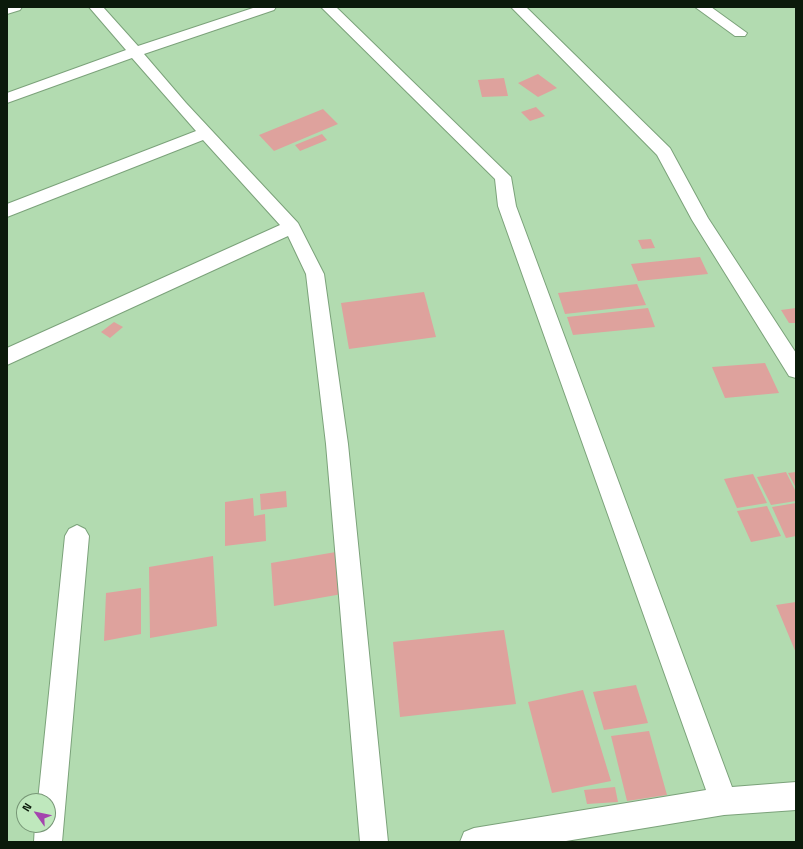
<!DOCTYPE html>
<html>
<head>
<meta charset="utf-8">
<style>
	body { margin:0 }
	#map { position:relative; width:803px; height:849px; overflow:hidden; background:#b2dbb0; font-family:"Titillium Web",sans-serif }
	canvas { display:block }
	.frame { position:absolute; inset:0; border:8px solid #0b1a0b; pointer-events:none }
	.north { position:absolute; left:16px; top:793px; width:40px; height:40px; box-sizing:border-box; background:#bfe8bd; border:1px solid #779676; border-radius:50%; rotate:303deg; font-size:11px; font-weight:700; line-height:16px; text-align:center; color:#0b1a0b }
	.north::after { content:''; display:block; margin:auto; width:14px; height:18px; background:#a445ae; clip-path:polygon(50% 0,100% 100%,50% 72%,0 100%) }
</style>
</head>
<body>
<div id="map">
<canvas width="803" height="849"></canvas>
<div class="frame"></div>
<div class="north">N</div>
</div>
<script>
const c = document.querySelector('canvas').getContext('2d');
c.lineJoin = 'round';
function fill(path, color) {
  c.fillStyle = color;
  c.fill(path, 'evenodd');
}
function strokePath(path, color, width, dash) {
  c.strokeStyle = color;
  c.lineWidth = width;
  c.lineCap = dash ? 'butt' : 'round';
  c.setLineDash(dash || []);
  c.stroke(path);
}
fill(new Path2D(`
	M538,74l19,14 -19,9 -20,-14z
	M504,78l4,18 -26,1 -4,-17z
	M536,107l9,9 -15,5 -9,-9z
	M323,109l15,15 -64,27 -15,-16z
	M322,134l5,6 -27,11 -5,-6z
	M651,239l4,9 -13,1 -4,-9z
	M700,257l8,17 -70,7 -7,-17z
	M637,284l9,21 -81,9 -7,-21z
	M424,292l12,45 -87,12 -8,-46z
	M648,308l7,19 -82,8 -6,-18z
	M796,308v15h-7l-8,-13z
	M114,322l9,5 -13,11 -9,-6z
	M765,363l14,30 -54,5 -13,-31z
	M786,472l10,20v9l-25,4 -14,-28z
	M796,472v16l-8,-15z
	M753,474l14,29 -30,5 -13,-29z
	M286,491l1,16 -26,3 -1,-16z
	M253,498l1,18 11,-2 1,27 -41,5v-44z
	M796,503v33l-10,2 -14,-31z
	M767,506l14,30 -30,6 -14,-31z
	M336,552l6,42 -68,12 -3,-43z
	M213,556l4,70 -67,12 -1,-71z
	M141,588v46l-37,7 2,-48z
	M796,602v51l-20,-48z
	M504,630l12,74 -116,13 -7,-75z
	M636,685l12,38 -44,7 -11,-38z
	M583,690l28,91 -59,12 -24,-91z
	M649,731l18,64 -40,6 -16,-65z
	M615,787l3,15 -31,2 -3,-14z`), '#dea29d');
const street = new Path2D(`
	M7,7h15l-2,3 -13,4z
	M89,7h14l35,39 118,-39h20l-2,3 -130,44 42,49 112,120 26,51 24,170 40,398h-28l-34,-398 -20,-170 -18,-38 -281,129v-17l273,-123 -77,-85 -196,77v-13l189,-73 -64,-73 -125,45v-10l119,-43z
	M321,7h15l175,170 5,29 216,581 64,-5v28l-72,5 -164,27h-100l4,-10 10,-4 232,-38 -208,-584 -3,-27z
	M511,7h15l144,141 38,70 88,135v25l-7,-2 -97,-156 -35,-65z
	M695,7h16l36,26 -2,3h-10z
	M77,525l8,4 4,7 -27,306h-28l1,-17h13v-24h-10l27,-265 4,-7z`);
strokePath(street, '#7ba27a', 2);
fill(street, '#fff');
</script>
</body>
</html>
